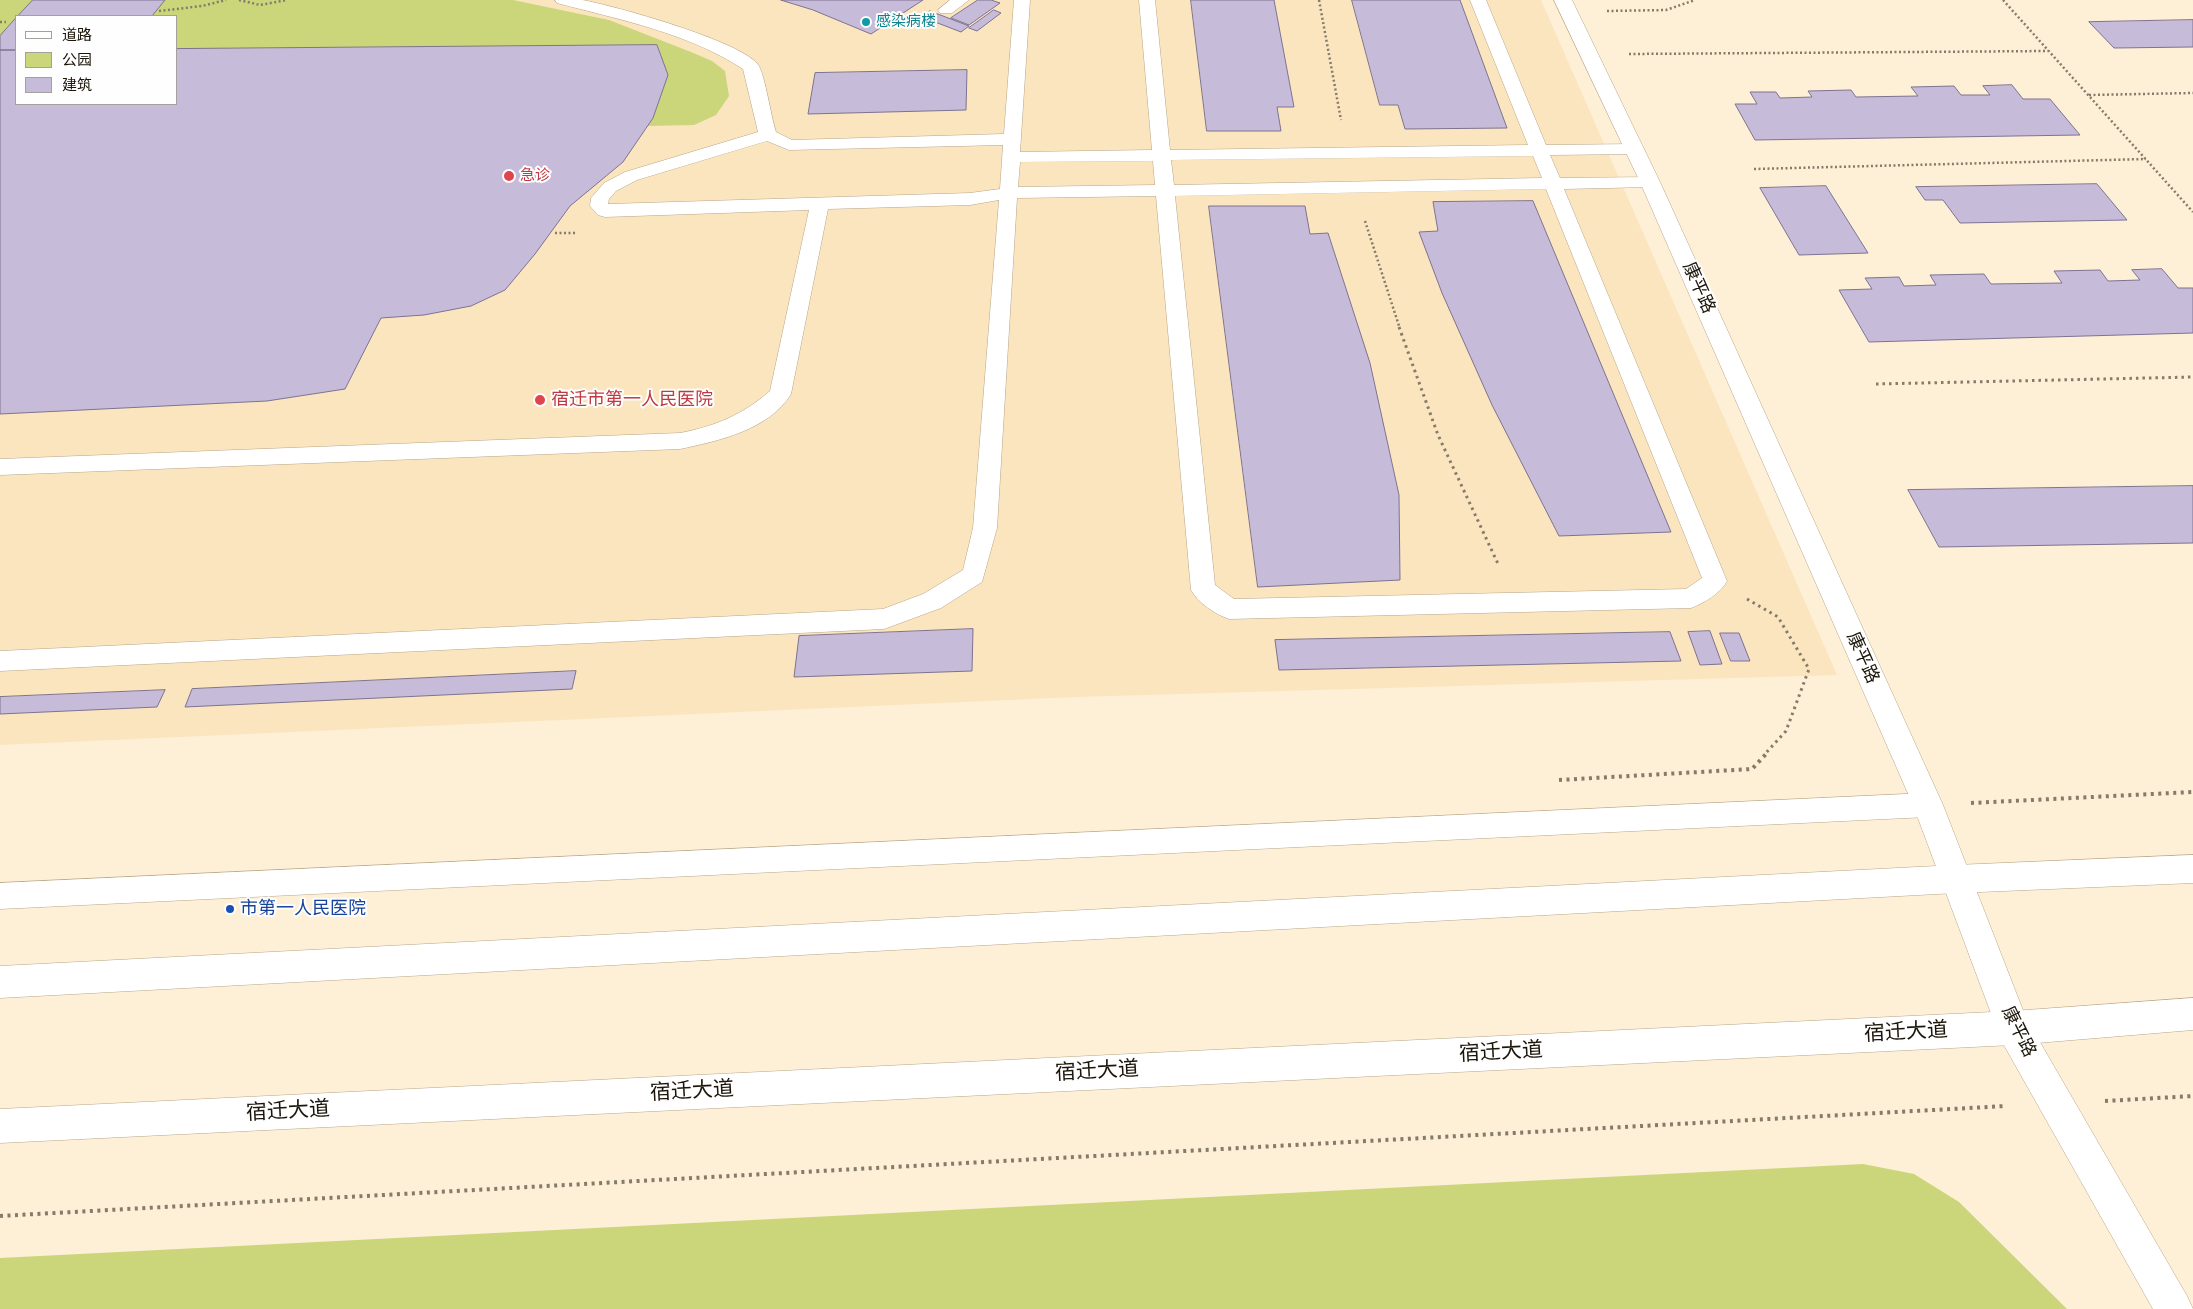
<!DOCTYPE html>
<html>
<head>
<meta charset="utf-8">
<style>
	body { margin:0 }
	#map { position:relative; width:2193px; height:1309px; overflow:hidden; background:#feefd7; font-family:Poppins,"Noto Sans SC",sans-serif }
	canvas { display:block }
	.legend { position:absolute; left:15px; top:15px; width:162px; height:90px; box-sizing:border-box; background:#fefefe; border:1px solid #a3a19c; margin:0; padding:6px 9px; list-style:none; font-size:15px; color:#1b150a }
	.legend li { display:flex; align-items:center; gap:10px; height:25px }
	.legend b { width:25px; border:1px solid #a3a19c }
</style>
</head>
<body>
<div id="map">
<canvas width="2193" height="1309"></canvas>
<ul class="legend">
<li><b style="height:6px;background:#fff"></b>道路</li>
<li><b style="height:14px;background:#cad679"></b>公园</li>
<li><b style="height:14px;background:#c6bbd9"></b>建筑</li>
</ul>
</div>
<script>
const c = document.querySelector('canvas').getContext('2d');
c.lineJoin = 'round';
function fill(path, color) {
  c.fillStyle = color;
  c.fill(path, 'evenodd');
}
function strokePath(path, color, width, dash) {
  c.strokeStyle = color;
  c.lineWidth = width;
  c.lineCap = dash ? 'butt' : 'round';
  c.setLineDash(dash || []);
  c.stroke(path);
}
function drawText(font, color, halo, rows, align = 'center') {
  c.font = font + ' Poppins,"Noto Sans SC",sans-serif';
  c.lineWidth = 4;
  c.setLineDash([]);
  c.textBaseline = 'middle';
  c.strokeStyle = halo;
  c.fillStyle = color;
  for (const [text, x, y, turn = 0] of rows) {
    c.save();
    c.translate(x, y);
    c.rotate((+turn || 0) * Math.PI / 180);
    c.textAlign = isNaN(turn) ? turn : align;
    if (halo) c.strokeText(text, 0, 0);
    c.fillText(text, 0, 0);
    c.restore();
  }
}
fill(new Path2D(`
	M0,0h1541l296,675 -761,22 -1076,48zM16,16h160v88h-160z`), '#fbe5bf');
fill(new Path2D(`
	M0,0h513l96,20 82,32 21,9 13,10 4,25 -13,19 -22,10 -47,1 6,-8 15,-43 -11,-30 -481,4v-33h-160v34h-16z
	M1863,1164l51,10 45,28 108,107h-2067v-51z`), '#cad679');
const building = new Path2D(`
	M33,0h132l-13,16h-134z
	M781,0h142l-52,34 -58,-24z
	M978,0h13l9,3 -31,22 -18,-7z
	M1191,0h83l20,107h-17l4,24h-74z
	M1352,0h108l47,128 -102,1 -7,-24h-18z
	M994,10l7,3 -24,18 -8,-3z
	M930,11l39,15 -8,6 -39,-15z
	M16,18v32h-16v-14z
	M2193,20v27l-79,1 -25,-26z
	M657,45l11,30 -15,43 -30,44 -53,44 -35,48 -30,36 -34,16 -47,9 -43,3 -36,71 -78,12 -267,13v-364h16v54h160v-55z
	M967,70l-1,40 -158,4 7,-41z
	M2012,85l11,14h27l30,36 -325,5 -20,-36h22l-7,-12h26l4,6 32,-1 -4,-6 43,-1 5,7 62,-1 -7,-9 43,-1 7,9h29l-7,-9z
	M2097,184l30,36 -167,3 -17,-23h-18l-9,-13z
	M1826,186l42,67 -69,2 -39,-67z
	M1533,201l138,331 -112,4 -67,-131 -50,-112 -23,-61 19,-1 -5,-29z
	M1209,206h96l5,28 18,-1 42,130 29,132 1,85 -142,7z
	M2162,269l16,19h15v45l-324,9 -30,-52 33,-1 -7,-11 34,-1 5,9 32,-1 -6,-10 54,-1 7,10 71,-1 -8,-12 46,-1 8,11 32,-1 -8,-10z
	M2193,486v57l-254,4 -31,-57z
	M973,629l-1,42 -178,6 5,-41z
	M1710,631l12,33 -22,1 -12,-33z
	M1670,632l11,29 -402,9 -4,-30z
	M1720,633h19l11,28h-19z
	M576,671l-4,18 -387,18 7,-18z
	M165,690l-8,17 -157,7v-17z`);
fill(building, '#c6bbd9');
strokePath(building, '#7e7390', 1);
const lane = new Path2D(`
	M555,0c9,0 18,0 27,0 30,5 163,42 177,66 6,11 12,50 17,66l16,8 212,-6 10,-134h16l-10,152 132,-2 -13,-150h16l15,150 358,-5 -58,-145h16l60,145 89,-1 6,1 3,4 -3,4 -6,1 -85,1 10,23 90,-1 6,1 3,4 -3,4 -6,1 -86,2 163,392c-6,12 -23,22 -36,27l-462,11c-14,-5 -31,-16 -38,-29l-35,-394 -139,2 -20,330 -15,54 -41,26 -57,21 -884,42v-20l883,-42 40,-15 40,-24 10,-42 26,-328 -29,5 -142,4 -37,185c-22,36 -73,47 -111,55l-680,26v-16l680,-26c36,-7 62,-18 90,-42l39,-181 -204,7 -7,-2 -8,-9 1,-8 13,-15 21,-11 133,-40 -15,-63c-55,-36 -122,-49 -186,-66zM767,141l22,9 214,-5 -3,44 -30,4 -362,11 1,-5 7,-8 21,-11zM1533,156l9,22 -368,7 -3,-25zM1153,161l2,24 -137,2 2,-25zM1546,189l156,389 -16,11 -452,10 -19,-14 -40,-389z
	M950,0h19l-17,13h-12l-2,-3z
	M1928,793l10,3 4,9 -4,9 -10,3 -1928,92v-26z`);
const secondary = new Path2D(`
	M1554,0h18l88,182 283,623 83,213 161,278 6,13h-40l-152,-269 -88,-235 -273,-623z`);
const primary = new Path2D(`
	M2193,855v28l-237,10 -1956,105v-32l1956,-101z
	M2193,998v32l-180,15 -2013,98v-34l2013,-98z`);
strokePath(lane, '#b7a689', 1);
strokePath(secondary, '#b7a689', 1);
strokePath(primary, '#b7a689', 1);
strokePath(new Path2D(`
	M239,0l21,5 27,-5
	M1319,0l22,120
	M2003,0l190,212
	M159,11l43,-5 24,-6
	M1607,11l59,-1 29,-10
	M0,22h6
	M1629,54l419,-3
	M2089,95l104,-2
	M1754,169l392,-10
	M1365,221l35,108
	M555,233h22`), '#857b6a', 2.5, [2, 2.5]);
strokePath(new Path2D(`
	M1399,327l39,108 61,131
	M1876,384l317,-7
	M1747,599l31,18 31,52 -23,62 -22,24`), '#857b6a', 3, [2.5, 4]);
strokePath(new Path2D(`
	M1559,780l193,-11 14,-15
	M1971,803l222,-11
	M2105,1101l88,-5
	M0,1216l2006,-110`), '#857b6a', 4, [3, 4.5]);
fill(lane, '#fff');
fill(secondary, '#fff');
fill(primary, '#fff');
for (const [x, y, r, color] of [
	[866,22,5,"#0f9aa8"],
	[509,176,6,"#e0444e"],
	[540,400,6,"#e0444e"],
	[230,909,5,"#1a4fb4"]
]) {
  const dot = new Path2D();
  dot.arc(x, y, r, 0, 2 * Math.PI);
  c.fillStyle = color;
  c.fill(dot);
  strokePath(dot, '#fefefe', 2);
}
drawText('15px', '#0d838f', '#fefefe', [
	["感染病楼",876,22]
], 'left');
drawText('15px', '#be3a42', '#fefefe', [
	["急诊",520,176]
], 'left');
drawText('18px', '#1b150a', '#fefefe', [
	["康平路",1698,288,66],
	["康平路",1862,658,66],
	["康平路",2018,1032,64]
]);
drawText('18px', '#be3a42', '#fefefe', [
	["宿迁市第一人民医院",551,400]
], 'left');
drawText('18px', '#164399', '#fefefe', [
	["市第一人民医院",240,909]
], 'left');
drawText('21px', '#1b150a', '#fefefe', [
	["宿迁大道",1906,1033,-3],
	["宿迁大道",1501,1053,-3],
	["宿迁大道",1097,1072,-3],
	["宿迁大道",692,1092,-3],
	["宿迁大道",288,1112,-3]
]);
</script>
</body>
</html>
